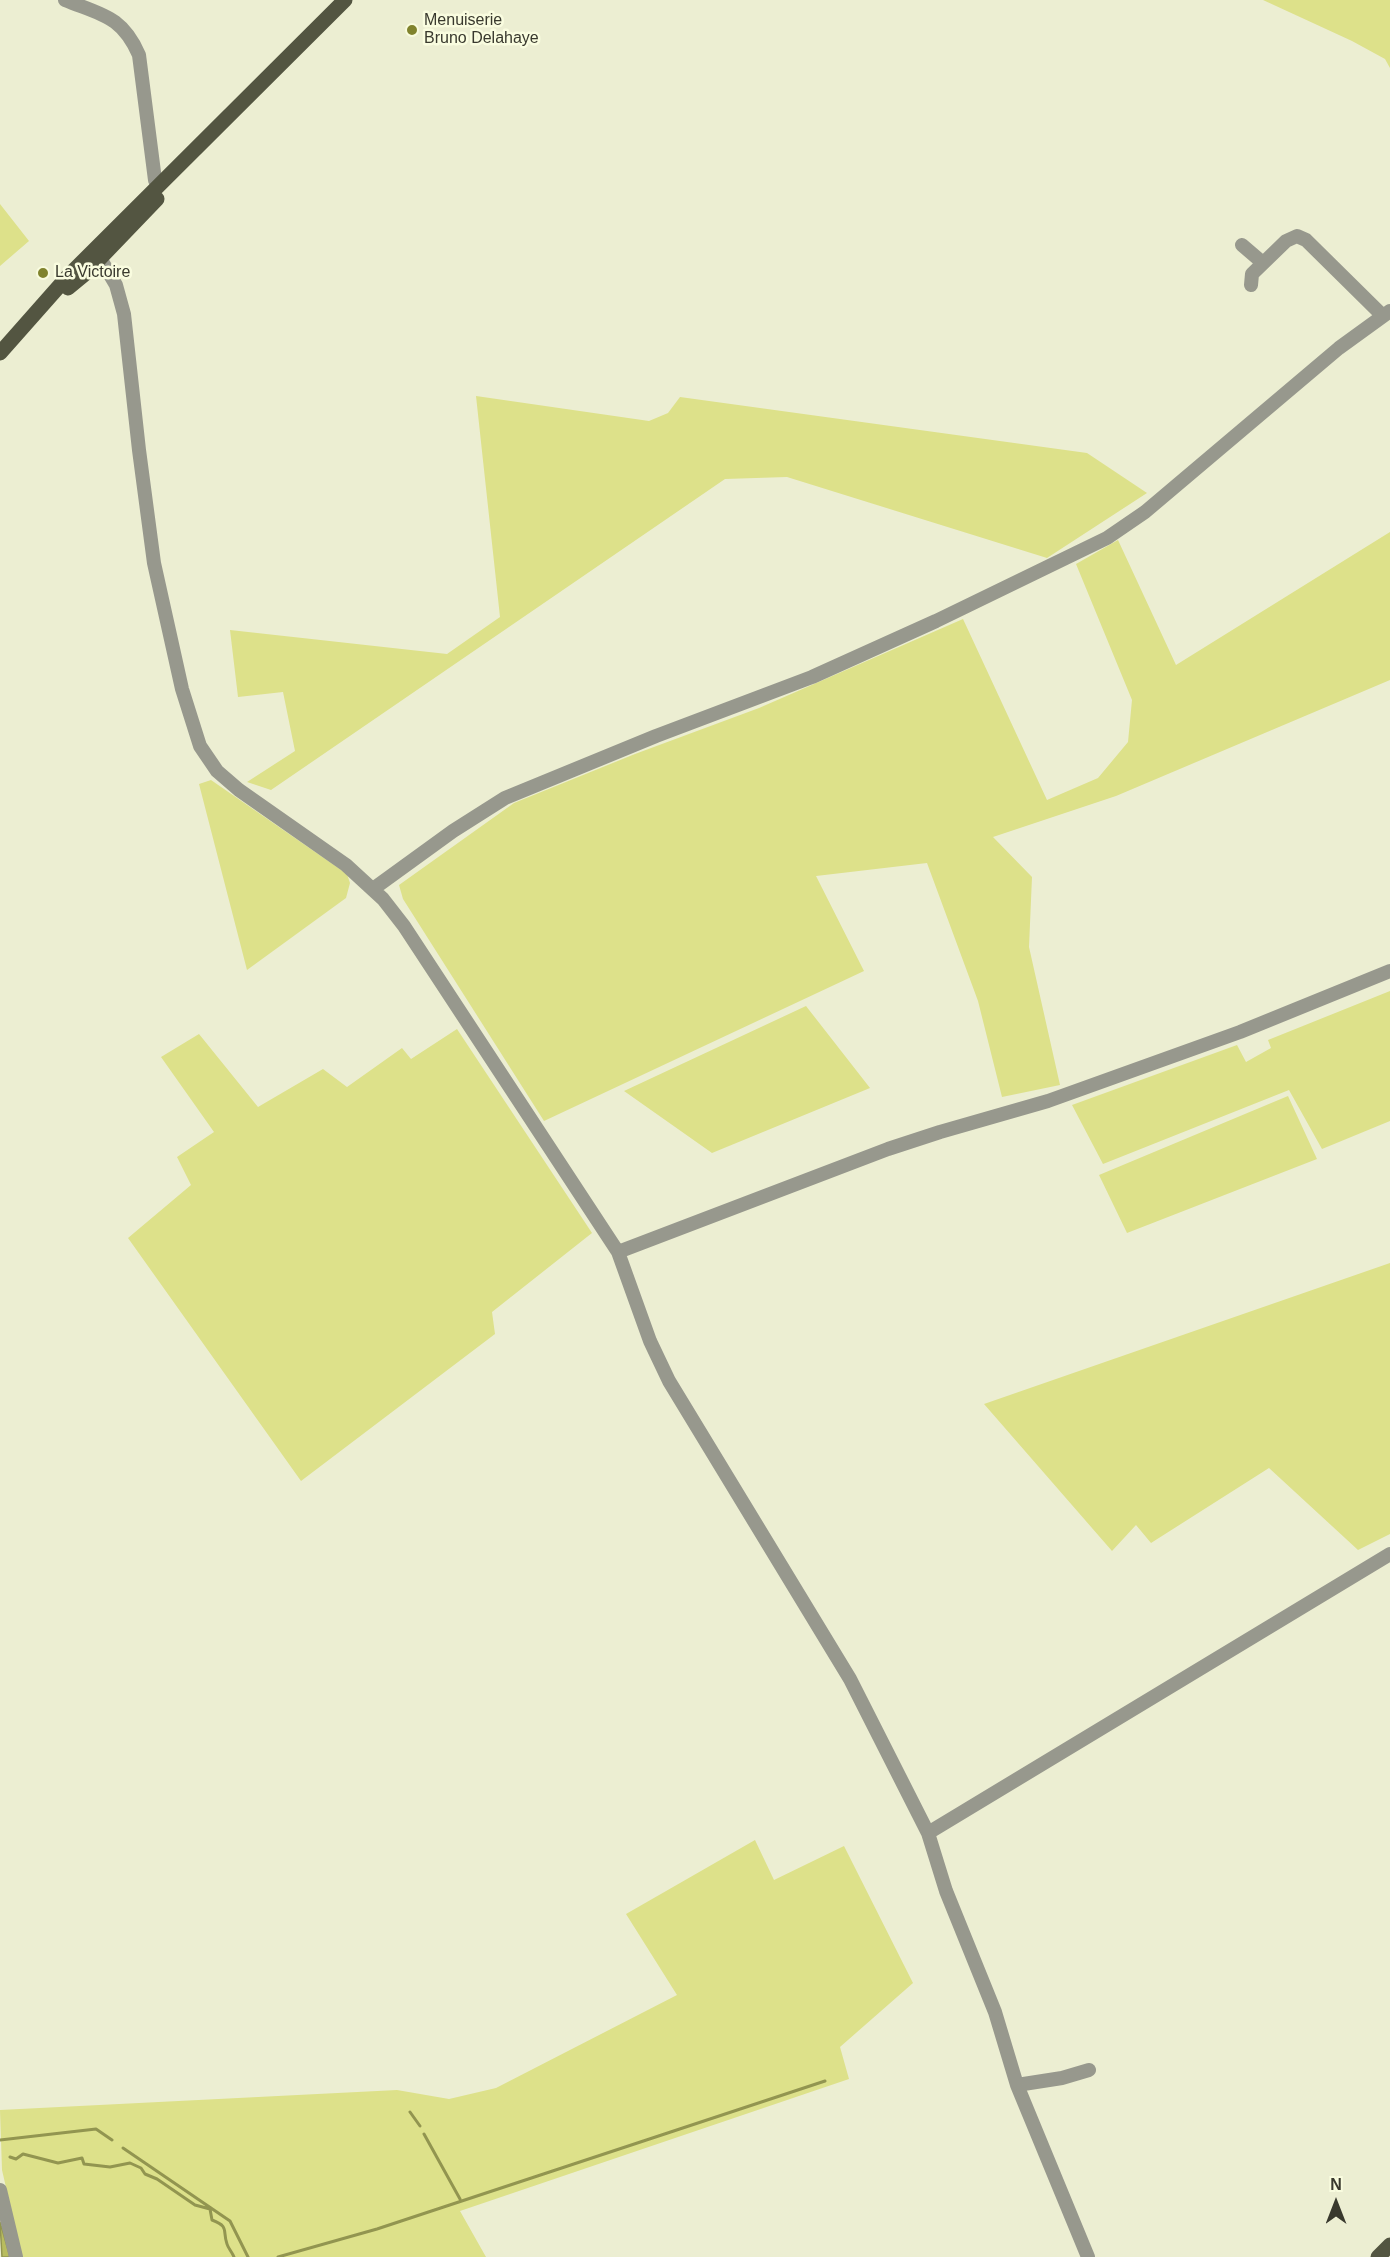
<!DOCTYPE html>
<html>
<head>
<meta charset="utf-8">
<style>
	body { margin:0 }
	#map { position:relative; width:1390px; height:2257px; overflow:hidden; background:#eceed2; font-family:Arial,sans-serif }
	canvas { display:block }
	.north { position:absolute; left:1306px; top:2173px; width:60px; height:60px; -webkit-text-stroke:4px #f9fcdf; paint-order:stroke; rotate:0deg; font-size:16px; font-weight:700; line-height:24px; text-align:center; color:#39392e }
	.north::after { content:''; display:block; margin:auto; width:21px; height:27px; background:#39392e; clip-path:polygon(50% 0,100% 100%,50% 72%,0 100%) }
</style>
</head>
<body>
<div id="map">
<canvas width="1390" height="2257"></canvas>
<div class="north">N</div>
</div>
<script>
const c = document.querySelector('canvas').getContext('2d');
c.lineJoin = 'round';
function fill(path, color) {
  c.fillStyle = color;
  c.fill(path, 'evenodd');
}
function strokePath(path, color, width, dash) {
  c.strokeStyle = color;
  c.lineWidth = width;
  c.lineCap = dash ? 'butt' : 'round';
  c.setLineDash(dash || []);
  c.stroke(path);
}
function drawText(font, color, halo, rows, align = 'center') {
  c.font = font + ' Arial,sans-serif';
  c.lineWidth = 5;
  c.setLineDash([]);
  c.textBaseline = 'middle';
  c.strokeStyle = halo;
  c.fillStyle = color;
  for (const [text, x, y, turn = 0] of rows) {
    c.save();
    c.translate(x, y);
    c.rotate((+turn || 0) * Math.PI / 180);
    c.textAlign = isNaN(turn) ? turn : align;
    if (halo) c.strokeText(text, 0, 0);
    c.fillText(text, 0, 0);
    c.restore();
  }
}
fill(new Path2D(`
	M1263,0h127v68l-5,-9 -33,-18z
	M0,204l29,37 -29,25z
	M476,396l173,25 19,-8 12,-16 407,56 60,40 -100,65 -260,-81 -62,2 -454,311 -24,-8 48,-31 -12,-59 -45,5 -8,-67 217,24 53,-37z
	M1390,532v148l-274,116 -123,41 39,40 -3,70 31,138 -58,12 -24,-96 -51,-138 -111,13 48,95 -320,150 -141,-222 -4,-14 115,-82 121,-49 124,-46 204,-89 84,181 51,-22 30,-36 4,-42 -56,-136 42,-24 58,125z
	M211,780l136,94 3,9 -4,15 -99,72 -48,-186z
	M1390,991v130l-68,28 -33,-59 -186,74 -31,-59 165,-60 9,17 25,-14 -3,-8z
	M806,1006l64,82 -158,65 -88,-62z
	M457,1029l135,204 -100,79 3,22 -194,147 -173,-243 63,-53 -14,-28 37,-25 -53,-75 38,-23 59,73 65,-38 24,18 55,-39 9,11z
	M1288,1096l29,63 -190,74 -28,-58z
	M1390,1263v271l-32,16 -89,-82 -118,75 -15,-18 -24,26 -128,-147z
	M755,1840l19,40 70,-34 69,137 -73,64 9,32 -389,132 26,46h-464l-20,-87 -2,-60 397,-20 52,9 47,-11 181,-93 -51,-81z`), '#dde18a');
const water = new Path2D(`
	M0,2222l10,35h-8z`);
fill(water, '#b8bc5e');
strokePath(water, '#929550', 1.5);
strokePath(new Path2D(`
	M410,2112l10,14
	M424,2134l36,65
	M0,2140l96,-11 16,11
	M123,2148l107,73 18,36
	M10,2157l6,2 7,-5 35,9 24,-5 2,6 26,3 20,-4 11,5 4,6 12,5 38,26 15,4 2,11c18,7 10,10 15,24 1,4 5,8 7,13
	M278,2257l99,-28 448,-148`), '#929550', 3);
strokePath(new Path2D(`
	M65,0c37,15 57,16 74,55l16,125 4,2
	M1242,245l21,18
	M100,258l16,27 8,29 15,136 15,113 28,126 18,57 17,25 22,19 107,75 37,34 21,27 214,326 32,89 19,40 181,298 78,154 18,58 49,121 22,73 71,172
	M1251,285l1,-11 34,-33 11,-5 9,4 77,76
	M373,889l80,-58 52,-33 151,-62 156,-59 124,-56 171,-83 38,-26 194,-164 51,-37
	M618,1252l270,-103 52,-17 108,-31 192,-69 150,-61
	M928,1833l462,-279
	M1017,2085l45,-7 27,-8
	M0,2190l16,67`), '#97988d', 14);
strokePath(new Path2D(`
	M68,288l17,-14 72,-75
	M0,353l69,-78 276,-275
	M1378,2257l12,-12`), '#535541', 15);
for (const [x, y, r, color] of [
	[412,30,6,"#80832d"],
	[43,273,6,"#80832d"]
]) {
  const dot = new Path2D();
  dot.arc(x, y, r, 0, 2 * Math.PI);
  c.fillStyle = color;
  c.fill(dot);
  strokePath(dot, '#f9fcdf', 2);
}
drawText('16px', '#39392e', '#f9fcdf', [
	["Menuiserie",424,21],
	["Bruno Delahaye",424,39],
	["La Victoire",55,273]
], 'left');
</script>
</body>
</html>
